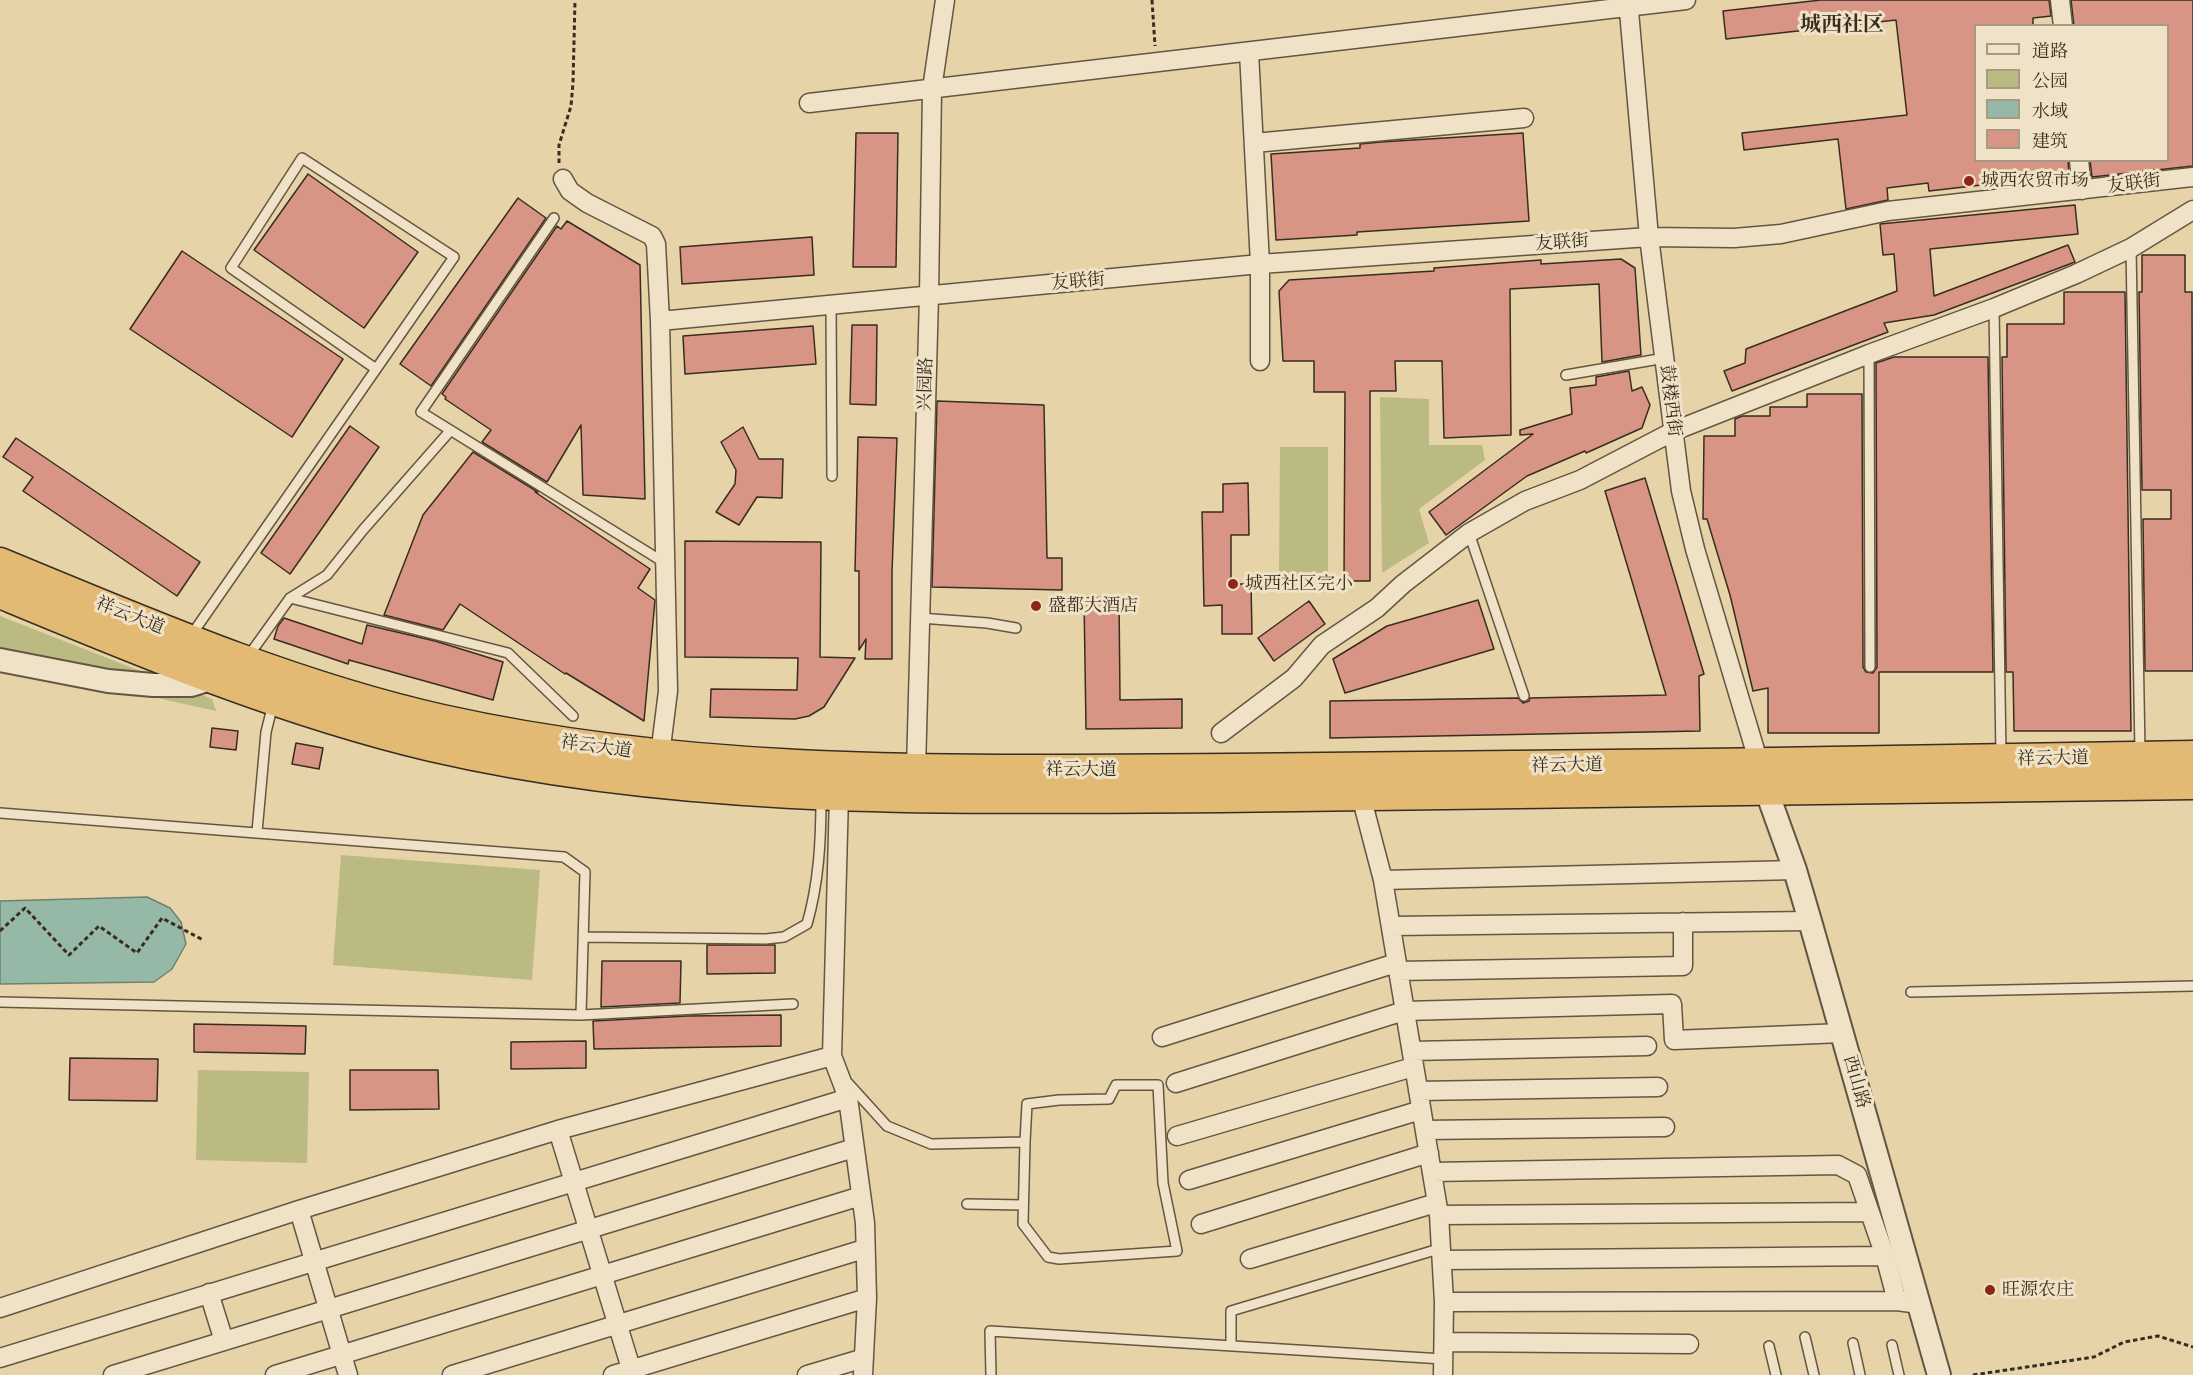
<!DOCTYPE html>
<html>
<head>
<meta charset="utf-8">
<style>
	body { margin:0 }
	#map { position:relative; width:2193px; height:1375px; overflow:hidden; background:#e6d3a8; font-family:"Old Standard TT","Noto Serif SC",serif }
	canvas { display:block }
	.legend { position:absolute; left:1974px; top:24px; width:195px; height:138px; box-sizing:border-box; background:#efe2c6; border:2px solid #a69a84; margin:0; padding:8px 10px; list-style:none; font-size:18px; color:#382d20 }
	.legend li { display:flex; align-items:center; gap:12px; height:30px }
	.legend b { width:30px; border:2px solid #a69a84 }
</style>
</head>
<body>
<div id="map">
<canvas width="2193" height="1375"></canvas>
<ul class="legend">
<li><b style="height:8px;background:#efe2c6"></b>道路</li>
<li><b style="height:16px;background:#bcba83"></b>公园</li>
<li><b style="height:16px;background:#96b8a6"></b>水域</li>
<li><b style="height:16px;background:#d89484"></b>建筑</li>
</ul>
</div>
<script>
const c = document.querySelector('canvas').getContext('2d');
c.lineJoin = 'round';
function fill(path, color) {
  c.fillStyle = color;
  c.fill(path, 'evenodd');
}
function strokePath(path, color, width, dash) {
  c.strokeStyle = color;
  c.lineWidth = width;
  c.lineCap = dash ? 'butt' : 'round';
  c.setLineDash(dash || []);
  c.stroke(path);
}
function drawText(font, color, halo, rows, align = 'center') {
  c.font = font + ' "Old Standard TT","Noto Serif SC",serif';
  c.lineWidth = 6;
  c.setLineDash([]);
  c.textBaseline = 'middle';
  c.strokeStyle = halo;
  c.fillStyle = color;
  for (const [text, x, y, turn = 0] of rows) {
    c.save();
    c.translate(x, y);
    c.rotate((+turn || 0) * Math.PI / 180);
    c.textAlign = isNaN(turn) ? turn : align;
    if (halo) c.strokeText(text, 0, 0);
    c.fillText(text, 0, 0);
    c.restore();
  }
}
fill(new Path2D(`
	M1380,397l49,2v46h53l3,15 -66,49 10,34 -47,30z
	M1280,447h48v127h-49z
	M0,616l212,83 4,12 -216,-48z
	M341,855l199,15 -8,110 -199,-15z
	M198,1070l111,2 -2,91 -111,-3z`), '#bcba83');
const water = new Path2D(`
	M147,897l23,11 11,14 5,22 -14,25 -18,13 -154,2v-83z`);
fill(water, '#96b8a6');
strokePath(water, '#708070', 1.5);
const building = new Path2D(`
	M1821,0h228l2,16 -18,2v8h-57v134h92l1,15 -140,16 -1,-8 -41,5 1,12 -42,9 -8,-70 -94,11 -2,-17 165,-18 -11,-95 -170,19 -3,-28z
	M2071,0h122v166l-101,11 -2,-17h78v-134h-94z
	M856,133h42l-2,134h-43z
	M1523,133l6,88 -172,11v3l-81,5 -5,-86 89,-6v-4l21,-2z
	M308,174l110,78 -54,76 -110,-78z
	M518,198l28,20 -115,168 -31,-22z
	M2075,205l3,29 -148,15 4,47 134,-51 7,17 -141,53 -50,8 4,9 -156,59 -8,-20 21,-8 1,-14 151,-58 -3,-37 -11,1 -3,-31z
	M567,221l73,44 5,234 -62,-4 -2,-70 -34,57 -65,-40 9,-12 -46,-31 1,-2 -4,-3 115,-168 4,3z
	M812,237l2,38 -132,9 -2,-37z
	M182,251l161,108 -51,78 -162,-108z
	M2142,255h43v37h7l1,379h-48l-2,-152h28v-29h-29l-3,-198h3z
	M1621,259l14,9 6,87 -39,7 -3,-78 -89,5 1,146 -67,3 -2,-77h-47l1,30h-26v190h-26l1,-189h-31v-31h-31l-4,-70 10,-11 145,-9v-3l107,-8v4z
	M2064,292h61l6,439h-117l-1,-59h-7l-4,-315h5v-33h57z
	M852,325h25l-1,80 -26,-1z
	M813,326l3,38 -131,10 -2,-38z
	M1894,357h94l5,315h-114v61h-111v-45l-15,3 -23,-96 -23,-76h-4l1,-83h31v-17l7,-3h28v-9h37v-13h55l1,273 3,5 7,1 4,-6 -1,-304z
	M1629,371l3,20 10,-4 8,18 -8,23 -56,25 -1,-2 -58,25 -81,59 -17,-23 104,-78 -13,1v-5l52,-16 -2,-26 26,-3v-8z
	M937,401l107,4 3,153h15v32l-130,-3z
	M350,426l29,21 -89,127 -29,-21z
	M743,427l16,32h24l-1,39 -25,-1 -18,28 -23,-13 19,-28 1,-14 -15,-28z
	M858,437l39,1 -5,134v87h-27l1,-20 -7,11v-79h-4z
	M16,438l184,124 -23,34 -154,-105 10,-14 -30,-20z
	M473,452l65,40h-3l115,77 -12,19 17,12 -11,121 -78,-48 -1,1 -105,-70 -17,26 -59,-15 39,-100z
	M1645,478l59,196 -5,2 1,55 -370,7v-37l188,-3 5,5 6,-2 1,-3 136,-3 -61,-204z
	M1248,483l1,52h-18v49h20l1,50h-30v-29l-18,1 -2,-94h21v-28z
	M685,541l136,1 -1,115 35,1 -31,49 -15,9 -14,3 -85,-2 1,-28 86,1 1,-32 -113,-1z
	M1119,597l1,103 62,-1v29l-96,1 -2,-131z
	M1478,600l16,49 -149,44 -12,-34 54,-33z
	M1309,601l16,23 -51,37 -16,-23z
	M284,618l78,26 5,-19 68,16 68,21 -10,38 -144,-40 -1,4 -74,-25 4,-13z
	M212,728l26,3 -2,19 -26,-3z
	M296,743l27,5 -4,21 -27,-5z
	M707,945h68v28l-68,1z
	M602,961h79l-1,42 -79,4z
	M781,1015v31l-187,3 -1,-28 94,-5z
	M194,1024l112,2 -1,28 -111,-2z
	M586,1041v27l-75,1v-27z
	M70,1058l88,1 -1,42 -88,-1z
	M350,1070h88l1,39 -89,1z`);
fill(building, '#d89484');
strokePath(building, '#382d20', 1.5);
const service = new Path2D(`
	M554,218l-133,194 244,151
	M2131,248l9,504
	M831,305l1,171
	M1994,308l7,447
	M1869,354l1,313
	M1566,375l99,-17
	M1469,533l55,163
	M290,598l218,55 65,63
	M920,618l67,5 29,5
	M190,637l264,-380 -152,-99 -71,110 145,101
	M247,658l43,-60 37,-23 36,-45 87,-99
	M0,813l564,44 21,15 -4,143
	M257,832l9,-100 7,-28
	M584,937l182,2 18,-2 23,-13c12,-42 14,-84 14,-127
	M1911,992l282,-6
	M0,1002l581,13 212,-11
	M848,1083l39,43 44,18 94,-2 -2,82 25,33 11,2 118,-8 -14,-68 -5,-98h-42l-7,14 -50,1 -32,4 -2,38
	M967,1204l56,1
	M1805,1337l9,38
	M1853,1343l7,32
	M1892,1345l7,30
	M1231,1346v-35l211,-63
	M1769,1346l7,29
	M991,1375l-1,-44 453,28`);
const minor = new Path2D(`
	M1628,0l21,237 32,254 14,58 66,221
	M2060,0l3,26
	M1249,52l11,212v97
	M809,103l877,-103
	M1254,143l270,-25
	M2079,160l3,30
	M563,179l7,12 17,12 65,33 4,8 4,77 8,370 -8,64
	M660,321l600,-57 389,-27 85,1 47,-4 107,-23 305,-34
	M1221,733l73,-55 28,-33 55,-37 26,-24 66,-51 56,-32 55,-21 94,-49 195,-77 125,-46 82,-34 55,-26 62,-38
	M916,769l13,-473 3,-207 13,-89
	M839,795l-7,261 16,42 17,125 2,75 -4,77
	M1361,796l22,84 56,335 5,87 -1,73
	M1383,880l412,-10
	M1391,926l419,-5
	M1398,971l285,-5v-44
	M1162,1037l234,-74
	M1412,1051l235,-5
	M1176,1083l228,-72 268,-7 2,36 168,-7
	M1418,1091l240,-4
	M558,1130l75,245
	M1425,1130l240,-3
	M1177,1136l236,-69
	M1432,1172l406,-7 19,10 28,81 12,45 22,3
	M1189,1180l232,-70
	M299,1210l49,165
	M1439,1215l430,-3
	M1201,1224l228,-71
	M1250,1259l186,-56
	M1443,1260l442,-4
	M209,1293l15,48
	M1444,1302l453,-1
	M0,1308l299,-98 259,-80 274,-74
	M1444,1342l245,2
	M0,1358l848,-260
	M113,1375l741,-227
	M275,1375l586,-179
	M452,1375l412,-126
	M613,1375l254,-77
	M807,1375l57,-17`);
const tertiary = new Path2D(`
	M0,660l108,21 45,4h38l23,-7
	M1767,792l28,78 15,51 129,454`);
const trunk = new Path2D(`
	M0,563c143,59 291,123 442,157 260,58 525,50 790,49 320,-2 641,-7 961,-13
	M0,593c140,58 283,118 431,153 259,60 526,52 790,51 324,-2 648,-7 972,-13`);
strokePath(service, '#645642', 12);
strokePath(minor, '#645642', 21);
strokePath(tertiary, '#645642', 26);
strokePath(trunk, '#382d20', 33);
strokePath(new Path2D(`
	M1152,0l3,46
	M559,163v-18l12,-39 2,-23 2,-83
	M0,931l25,-23 44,47 30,-29 38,27 25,-35 41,22
	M1973,1375l121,-18 30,-15 34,-6 35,11`), '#382d20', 3, [4.5, 3]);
strokePath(service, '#efe2c6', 9);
strokePath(minor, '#efe2c6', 18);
strokePath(tertiary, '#efe2c6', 22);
strokePath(trunk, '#e3ba74', 30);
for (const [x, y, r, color] of [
	[1969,181,6,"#8f2418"],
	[1233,584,6,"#8f2418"],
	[1036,606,6,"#8f2418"],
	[1990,1290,6,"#8f2418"]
]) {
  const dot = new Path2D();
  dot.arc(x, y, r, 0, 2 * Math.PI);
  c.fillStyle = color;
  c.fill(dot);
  strokePath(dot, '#efe2c6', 2);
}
drawText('18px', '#382d20', '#efe2c6', [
	["城西农贸市场",1981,181],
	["城西社区完小",1245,584],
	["盛都大酒店",1048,606],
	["旺源农庄",2002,1290]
], 'left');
drawText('18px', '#382d20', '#efe2c6', [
	["友联街",2134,184,-7],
	["友联街",1562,243,-4],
	["友联街",1078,282,-5],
	["兴园路",926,384,-88],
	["鼓楼西街",1670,401,83],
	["祥云大道",130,616,22],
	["祥云大道",596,747,8],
	["祥云大道",2053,759,-1],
	["祥云大道",1567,766,-1],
	["祥云大道",1081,770],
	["西山路",1856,1082,74]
]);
drawText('bold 21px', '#382d20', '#efe2c6', [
	["城西社区",1842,25]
]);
</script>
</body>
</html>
